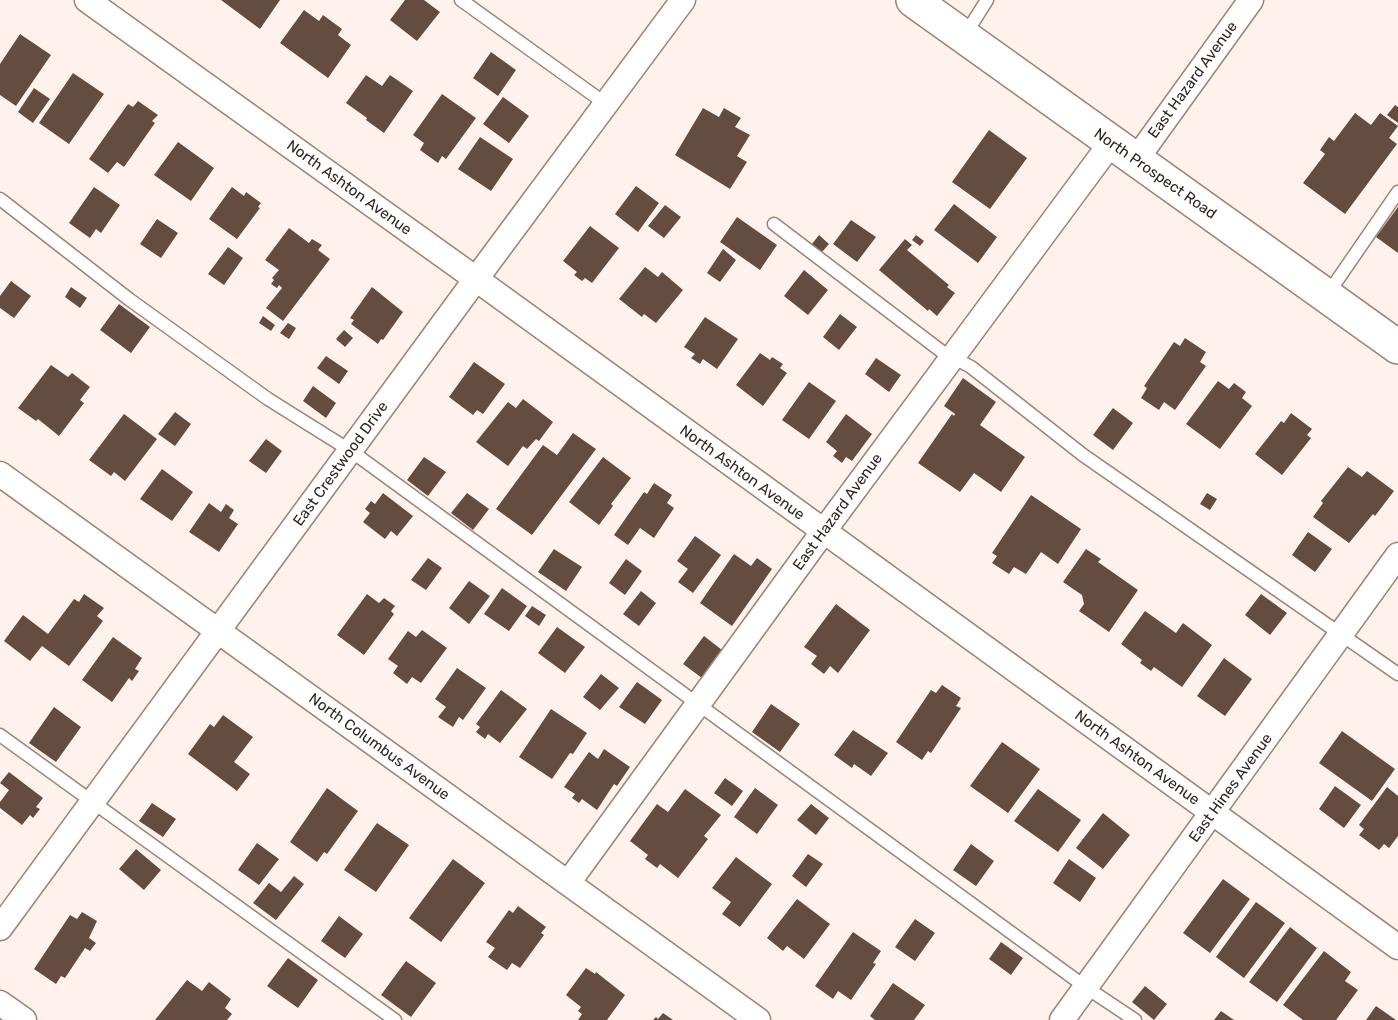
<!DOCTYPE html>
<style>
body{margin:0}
canvas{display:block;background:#fff2ec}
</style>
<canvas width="1398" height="1020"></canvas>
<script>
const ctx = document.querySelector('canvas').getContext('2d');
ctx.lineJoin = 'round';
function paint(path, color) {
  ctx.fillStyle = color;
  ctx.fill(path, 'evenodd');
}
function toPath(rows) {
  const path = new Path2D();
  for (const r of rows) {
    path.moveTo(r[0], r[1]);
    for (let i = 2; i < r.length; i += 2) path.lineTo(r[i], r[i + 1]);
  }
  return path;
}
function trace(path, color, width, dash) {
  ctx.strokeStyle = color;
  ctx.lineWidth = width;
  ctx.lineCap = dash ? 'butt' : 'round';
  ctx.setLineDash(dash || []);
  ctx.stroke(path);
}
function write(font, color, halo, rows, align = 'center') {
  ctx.font = font + ' Rubik,sans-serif';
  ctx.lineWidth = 6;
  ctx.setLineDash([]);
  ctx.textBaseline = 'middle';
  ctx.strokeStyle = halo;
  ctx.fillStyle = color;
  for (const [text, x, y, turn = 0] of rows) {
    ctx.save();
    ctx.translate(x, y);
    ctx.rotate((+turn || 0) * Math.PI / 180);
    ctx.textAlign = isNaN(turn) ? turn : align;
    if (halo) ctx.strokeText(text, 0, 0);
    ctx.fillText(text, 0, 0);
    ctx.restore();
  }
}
const building = toPath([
 [221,0,280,0,260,29],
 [405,0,424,0,440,12,417,41,390,20],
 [304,10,319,21,323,15,342,29,338,35,351,45,328,78,280,43],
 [20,34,51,55,16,106,0,95,0,64],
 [491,52,516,70,498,96,473,78],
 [73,73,104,94,69,144,39,123],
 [366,75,382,86,390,75,413,91,384,133,366,120,367,118,346,103],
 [34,88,50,99,33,123,18,112],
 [442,94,476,118,446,159,442,156,438,163,420,150,424,143,413,135],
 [503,97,529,116,509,143,483,124],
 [138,101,158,115,152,121,155,123,124,167,117,162,108,173,89,159,128,104,133,107],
 [1395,105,1398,107,1398,123,1387,115],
 [703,108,719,117,724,108,741,118,735,127,750,135,737,156,747,162,730,189,675,155],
 [1355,113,1371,125,1380,113,1398,126,1389,138,1397,144,1345,214,1303,183,1325,154,1320,150,1329,137,1334,141],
 [989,130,1027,158,990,209,952,182],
 [480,137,513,159,491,191,458,169],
 [178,142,214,168,191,201,154,175],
 [636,186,659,203,638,232,615,214],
 [94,187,120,205,101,233,96,229,90,238,69,223],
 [232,187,244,196,246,192,261,203,258,207,260,208,237,239,209,219],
 [954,204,997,237,978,263,934,230],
 [665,205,681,217,664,238,648,226],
 [1398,207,1398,253,1376,237],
 [737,217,777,245,760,270,720,242],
 [157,219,178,233,161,258,140,244],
 [851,220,876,237,857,262,833,244],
 [590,226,619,248,592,283,585,278,582,281,574,275,577,272,563,261],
 [289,228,309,243,312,239,322,245,318,250,330,259,283,321,266,308,282,288,279,285,277,288,271,284,274,280,272,278,279,270,265,260],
 [819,235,829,244,822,252,812,244],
 [916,235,924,241,920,246,912,240],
 [905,239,912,245,907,250,949,285,947,287,955,293,937,316,929,309,928,311,879,270],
 [228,247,243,258,224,285,208,274],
 [723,249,736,260,720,282,707,273],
 [645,267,658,277,662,272,683,290,656,323,644,314,642,317,619,299],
 [804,270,828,290,808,315,784,296],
 [11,281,31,296,14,318,0,308,0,296],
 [71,287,87,298,80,308,65,297],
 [372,287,403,312,383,340,381,339,378,344,351,324,354,320,350,318],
 [119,304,150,327,131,353,100,330],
 [840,314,857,327,839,350,823,337],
 [263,316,275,325,271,331,259,323],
 [705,317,738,339,717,369,703,359,700,364,691,358,695,354,684,347],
 [288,323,296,328,289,339,280,333],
 [344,330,353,338,345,347,336,339],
 [1185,338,1206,352,1200,362,1206,366,1175,410,1164,402,1159,410,1141,398,1147,388,1144,386,1174,342,1180,346],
 [760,353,770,360,772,357,783,364,780,368,787,373,763,406,736,385],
 [326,356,348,371,339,384,317,368],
 [876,358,901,375,889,392,865,374],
 [474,362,505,384,483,414,477,410,473,415,449,397],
 [51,365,68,377,72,373,90,387,80,400,84,403,59,436,38,419,36,421,18,408],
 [963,378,996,402,980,425,1025,457,1001,492,974,473,960,492,918,463,952,414,954,416,955,414,944,406],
 [1218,381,1229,389,1234,383,1246,392,1242,398,1252,406,1220,449,1186,424],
 [809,382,836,401,809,439,782,420],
 [313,386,336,403,326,418,303,401],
 [523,399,553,422,539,441,536,439,527,449,523,446,508,466,476,442,508,402,516,408],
 [1113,408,1133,423,1113,450,1093,435],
 [175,412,191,424,175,446,158,434],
 [1291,413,1312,429,1307,435,1311,438,1282,475,1255,454,1281,421,1284,423],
 [124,414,157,439,125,481,114,472,111,476,89,460],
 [846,414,872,434,852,461,846,457,842,463,833,456,837,451,826,442],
 [573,433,596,449,532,535,496,509,543,445,557,455],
 [266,439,282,451,266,473,249,461],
 [424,457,446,472,428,496,407,480],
 [603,457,631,478,611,504,613,506,599,525,569,502],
 [1348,467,1362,477,1367,471,1394,491,1375,516,1373,514,1349,543,1313,517,1323,503,1321,501],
 [162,469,193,492,172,521,140,499],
 [654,483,672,495,667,503,674,508,654,538,640,528,628,545,614,535,644,492,647,494],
 [383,493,413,516,397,536,391,531,385,539,363,522,370,513,365,509,371,501,375,504],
 [467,493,489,509,473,530,451,513],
 [1207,493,1217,499,1210,510,1200,504],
 [1031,495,1081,529,1058,564,1041,552,1026,574,1014,567,1009,574,992,563,997,556,992,553],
 [209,503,221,512,226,504,234,510,229,518,238,524,219,552,189,532],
 [1308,532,1332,549,1315,572,1292,555],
 [695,536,721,555,693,593,678,582,688,569,677,561],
 [554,549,582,567,566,591,538,572],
 [1086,549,1101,559,1098,562,1138,590,1109,632,1079,611,1084,604,1082,595,1063,582],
 [734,554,751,566,757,558,772,569,732,626,700,603],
 [428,558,442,568,426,590,411,580],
 [626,559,642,571,625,595,609,583],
 [469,581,490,596,469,624,449,608],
 [502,588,527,606,509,631,484,614],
 [641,591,656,603,639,626,623,614],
 [84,594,104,608,97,616,103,621,69,666,42,646,30,661,4,641,23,615,48,634,74,599,79,602],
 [367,594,379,603,384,598,395,606,391,611,394,614,364,655,337,635],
 [1261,594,1287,613,1270,635,1245,615],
 [836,604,870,630,838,673,830,666,824,674,811,664,817,656,804,647],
 [532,606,546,615,539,626,525,616],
 [1145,611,1176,633,1183,623,1212,645,1182,687,1154,667,1151,671,1140,663,1142,660,1121,644],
 [557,627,585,647,565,673,538,653],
 [422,630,447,648,421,683,412,677,407,684,393,673,398,666,388,659,408,631,416,637],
 [704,636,722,650,702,678,683,664],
 [113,637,142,658,135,669,139,671,132,681,129,678,112,702,82,680],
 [1224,658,1252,679,1225,716,1197,696],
 [457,668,486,688,463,720,459,717,453,727,438,717,446,707,435,699],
 [601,674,619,688,600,710,583,697],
 [637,682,662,700,645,724,619,707],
 [942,685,961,698,956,706,961,708,931,753,928,751,922,760,896,742,931,690,936,693],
 [501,690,527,709,500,743,488,734,485,739,476,732,480,727,476,724],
 [771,704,800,724,780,752,752,732],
 [54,707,81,727,56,762,29,743],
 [551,709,587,733,573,754,570,753,552,779,519,757],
 [223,715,253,737,234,762,250,774,237,791,188,754,210,724,214,727],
 [853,730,888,753,871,776,854,764,852,768,834,755],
 [1342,731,1395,769,1372,801,1319,763],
 [1002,742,1040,769,1008,813,970,786],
 [604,749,630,767,617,786,614,784,597,810,582,799,579,803,572,798,575,794,564,787,589,752,598,759],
 [9,772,43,798,36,807,40,809,33,818,30,815,22,825,0,808,0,802,9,790,0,783],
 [725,778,743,791,732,806,714,793],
 [1335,786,1361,805,1344,828,1319,809],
 [1387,787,1398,796,1398,836,1389,848,1384,844,1379,850,1359,835,1364,829,1359,825],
 [327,788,358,811,327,854,324,852,317,862,290,842],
 [755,788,778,805,757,834,734,817],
 [685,789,721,815,704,836,708,839,678,878,660,864,657,868,645,859,648,855,630,841,657,804,668,812],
 [1038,789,1081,820,1058,852,1014,821],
 [152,803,176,819,163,837,139,821],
 [811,804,829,818,816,835,797,820],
 [1103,813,1130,835,1103,869,1076,848],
 [377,823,409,845,376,892,344,870],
 [257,843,279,859,259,885,238,870],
 [971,844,994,861,976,886,953,870],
 [136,849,161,870,144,890,119,869],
 [808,854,823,864,806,887,792,876],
 [736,857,772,884,740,927,722,914,731,902,712,888],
 [453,859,485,883,441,942,409,918],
 [1069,859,1096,878,1080,902,1053,883],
 [294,876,304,884,276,920,253,903,269,883,281,892],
 [1223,879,1250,899,1210,953,1183,933],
 [797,899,830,924,804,959,787,946,783,951,767,938],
 [1256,902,1285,923,1244,978,1216,957],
 [518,906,546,927,541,933,544,935,520,968,512,963,507,970,488,957,495,948,486,942,509,910,513,913],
 [82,912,97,921,89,938,96,943,90,951,85,948,65,978,61,976,56,984,34,969,70,915,77,919],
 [339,916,363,934,345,958,321,941],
 [915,919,935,933,915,961,895,947],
 [1290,927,1317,948,1277,1002,1249,982],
 [853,932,881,951,873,963,876,964,851,1000,838,991,833,999,815,986],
 [1001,942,1023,958,1011,975,989,959],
 [1324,951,1351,972,1345,981,1358,990,1336,1020,1303,1020,1283,1005],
 [288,958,318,980,298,1008,267,986],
 [406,961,436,983,411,1017,381,995],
 [586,968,595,974,596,972,625,995,607,1020,578,1020,582,1014,578,1011,581,1007,566,995],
 [187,980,202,991,209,982,231,999,225,1008,232,1014,227,1020,155,1020],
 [893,983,925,1005,914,1020,875,1020,870,1016],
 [1145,986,1167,1004,1154,1020,1132,1002],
 [1376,1006,1396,1020,1366,1020],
 [1221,1011,1234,1020,1214,1020],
 [663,1013,673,1020,653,1020,656,1017,658,1019]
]);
const service = toPath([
 [461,0,606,104],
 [965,35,987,0],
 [0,199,130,300,268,399,351,451,1087,988,1135,1020],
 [774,224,941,351,971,367,1083,455,1398,674],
 [1327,295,1398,192],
 [0,735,395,1020]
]);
const minor = toPath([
 [87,0,476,279,1398,947],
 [1135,161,1251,0],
 [0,474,758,1020],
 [568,883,823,532,1111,143],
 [0,928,476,279,683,0],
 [0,1003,24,1020],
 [1062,1020,1398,555]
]);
const secondary = toPath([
 [913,0,1398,347]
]);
const streetNames = [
 ["East Hazard Avenue",1193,80,-54],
 ["North Prospect Road",1155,174,35],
 ["North Ashton Avenue",349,188,36],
 ["East Crestwood Drive",341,464,-54],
 ["North Ashton Avenue",742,473,36],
 ["East Hazard Avenue",838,512,-54],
 ["North Columbus Avenue",379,747,36],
 ["North Ashton Avenue",1137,758,36],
 ["East Hines Avenue",1231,788,-54]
];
paint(building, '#654c40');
trace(service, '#9e8274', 15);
trace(minor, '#9e8274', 27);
trace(secondary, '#9e8274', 36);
trace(service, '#fff', 12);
trace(minor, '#fff', 24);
trace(secondary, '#fff', 33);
write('15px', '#30241f', '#fff', streetNames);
</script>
